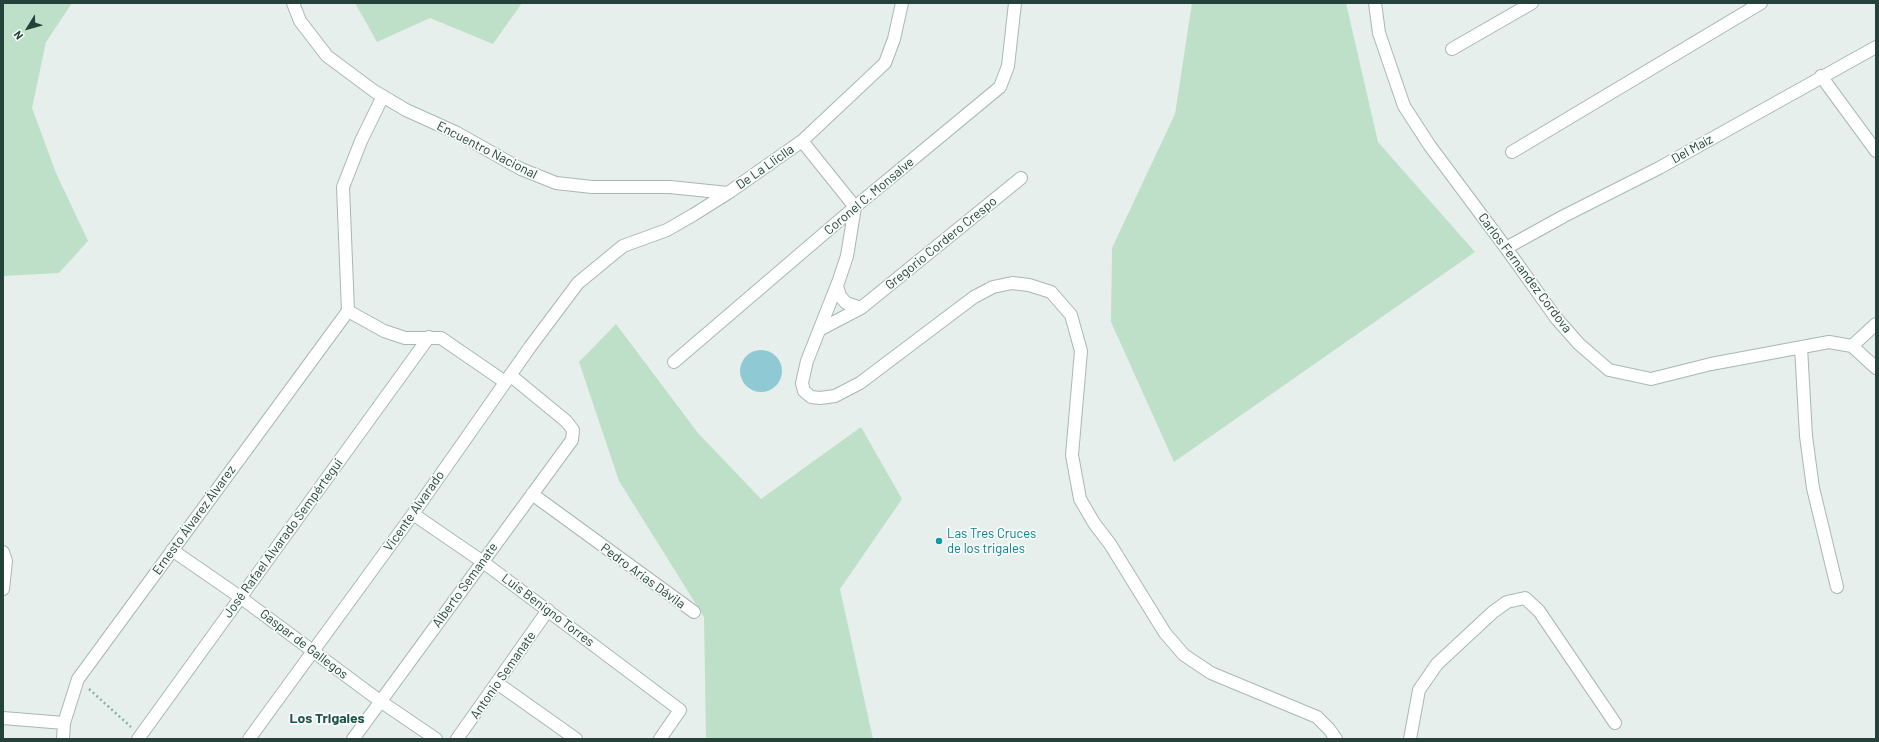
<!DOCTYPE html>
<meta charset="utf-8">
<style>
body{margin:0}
#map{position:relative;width:1879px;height:742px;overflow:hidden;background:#e6efeb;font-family:Barlow,sans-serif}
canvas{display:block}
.frame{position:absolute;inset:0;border:4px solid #24423a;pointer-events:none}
.north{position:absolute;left:8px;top:8px;width:40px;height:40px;-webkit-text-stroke:3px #f7fbf9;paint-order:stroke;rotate:233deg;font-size:11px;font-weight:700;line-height:16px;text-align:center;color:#24423a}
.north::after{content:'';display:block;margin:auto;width:14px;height:18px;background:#24423a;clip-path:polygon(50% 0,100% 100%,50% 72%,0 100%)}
</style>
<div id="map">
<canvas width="1879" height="742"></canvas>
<div class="frame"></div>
<div class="north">N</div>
</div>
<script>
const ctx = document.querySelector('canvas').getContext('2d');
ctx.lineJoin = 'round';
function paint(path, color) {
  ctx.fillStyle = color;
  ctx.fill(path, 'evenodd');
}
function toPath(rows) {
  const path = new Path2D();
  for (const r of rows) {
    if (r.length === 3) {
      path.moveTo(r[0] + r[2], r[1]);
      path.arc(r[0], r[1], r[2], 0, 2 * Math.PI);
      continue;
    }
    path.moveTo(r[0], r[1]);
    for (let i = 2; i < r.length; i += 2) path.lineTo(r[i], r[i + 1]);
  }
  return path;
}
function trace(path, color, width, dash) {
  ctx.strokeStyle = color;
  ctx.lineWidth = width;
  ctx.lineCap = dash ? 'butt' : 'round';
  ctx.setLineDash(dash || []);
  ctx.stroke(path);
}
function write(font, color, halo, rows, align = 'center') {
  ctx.font = font + ' Barlow,sans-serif';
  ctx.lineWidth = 3.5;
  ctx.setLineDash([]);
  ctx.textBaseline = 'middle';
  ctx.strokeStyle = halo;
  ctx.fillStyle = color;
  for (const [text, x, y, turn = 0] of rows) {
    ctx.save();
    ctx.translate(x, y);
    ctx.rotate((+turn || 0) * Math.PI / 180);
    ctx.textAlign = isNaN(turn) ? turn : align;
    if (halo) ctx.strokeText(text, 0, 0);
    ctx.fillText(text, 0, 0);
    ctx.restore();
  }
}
const green = toPath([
 [3,3,72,3,46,42,32,108,56,173,88,241,59,273,3,276],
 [355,3,522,3,493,44,430,18,377,42],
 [1192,3,1346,3,1378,142,1475,252,1174,462,1111,322,1112,248,1175,114],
 [616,324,698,433,761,499,861,427,902,499,840,589,873,739,706,739,704,617,619,481,579,362]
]);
const water = toPath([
 [761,371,21]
]);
const path = toPath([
 [89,689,131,727]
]);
const minor = toPath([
 [293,3,300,21,327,56,374,91,406,110,457,133,521,169,556,183,592,187,670,187,728,193],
 [1375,3,1379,33,1404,106,1430,146,1506,248,1556,318,1579,344,1609,370,1651,379,1711,364,1829,342,1852,346,1876,368],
 [1452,49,1532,3],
 [1821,76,1876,151],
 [802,141,855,207],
 [1512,152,1761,3],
 [855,207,847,256,839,280,807,361,802,383,804,391,811,397,820,398,835,396,860,383,974,297,993,287,1012,283,1029,285,1051,292,1071,315,1081,351,1072,455,1080,499,1094,523,1110,544,1165,633,1184,655,1211,673,1317,717,1329,729,1336,739],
 [1506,248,1564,216,1659,168,1876,47],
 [837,286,840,296,846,303,861,308],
 [348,311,343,187,361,141,383,96],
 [348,311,384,331,405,338,441,338,505,382],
 [821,329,861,308,1021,178],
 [1852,346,1876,324],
 [1801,347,1806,436,1813,488,1837,587],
 [674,362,855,207,1000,87,1008,66,1015,3],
 [532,494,694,612],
 [413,514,483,562,680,710,660,739],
 [172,550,240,597,380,701,436,739],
 [3,552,6,561,3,589],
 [497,683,576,739],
 [3,718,64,723],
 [63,739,64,723,78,679,348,311],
 [138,739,429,337],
 [249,739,413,514,530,347,578,283,623,246,667,230,693,215,728,193,802,141,885,63,894,39,902,3],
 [353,739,572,440,573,430,566,421,510,375],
 [457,739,548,610],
 [1410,739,1419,690,1437,664,1493,612,1507,602,1525,598,1539,611,1615,723]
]);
const markers = [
 [939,541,4,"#0f9aa8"]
];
const streetNames = [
 ["Del Maíz",1692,149,-29],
 ["Encuentro Nacional",487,150,27],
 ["De La Lliclla",765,167,-35],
 ["Coronel C. Monsalve",869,196,-40],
 ["Gregorio Cordero Crespo",941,243,-39],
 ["Carlos Fernandez Cordova",1525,273,53],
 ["Vicente Alvarado",414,511,-55],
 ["Ernesto Álvarez Álvarez",194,520,-54],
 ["José Rafael Alvarado Sempértegui",283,538,-54],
 ["Pedro Arias Dávila",643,576,36],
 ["Alberto Semanate",465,585,-54],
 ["Luis Benigno Torres",548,610,37],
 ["Gaspar de Gallegos",304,644,37],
 ["Antonio Semanate",503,675,-55]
];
const cultureNames = [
 ["Las Tres Cruces",947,534],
 ["de los trigales",947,549]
];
const neighbourhoodNames = [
 ["Los Trigales",327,718]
];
paint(green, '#bfe0c8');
paint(water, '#8ec9d4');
trace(minor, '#a8b8b2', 14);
trace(path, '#86b3a5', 2.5, [2, 3]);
trace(minor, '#fff', 12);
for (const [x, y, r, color] of markers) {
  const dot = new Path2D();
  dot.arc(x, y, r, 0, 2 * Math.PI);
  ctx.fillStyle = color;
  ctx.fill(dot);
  trace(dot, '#f7fbf9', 1.5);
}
write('13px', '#24423a', '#f7fbf9', streetNames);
write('13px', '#0d838f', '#f7fbf9', cultureNames, 'left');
write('bold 14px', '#1f5548', '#f7fbf9', neighbourhoodNames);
</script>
